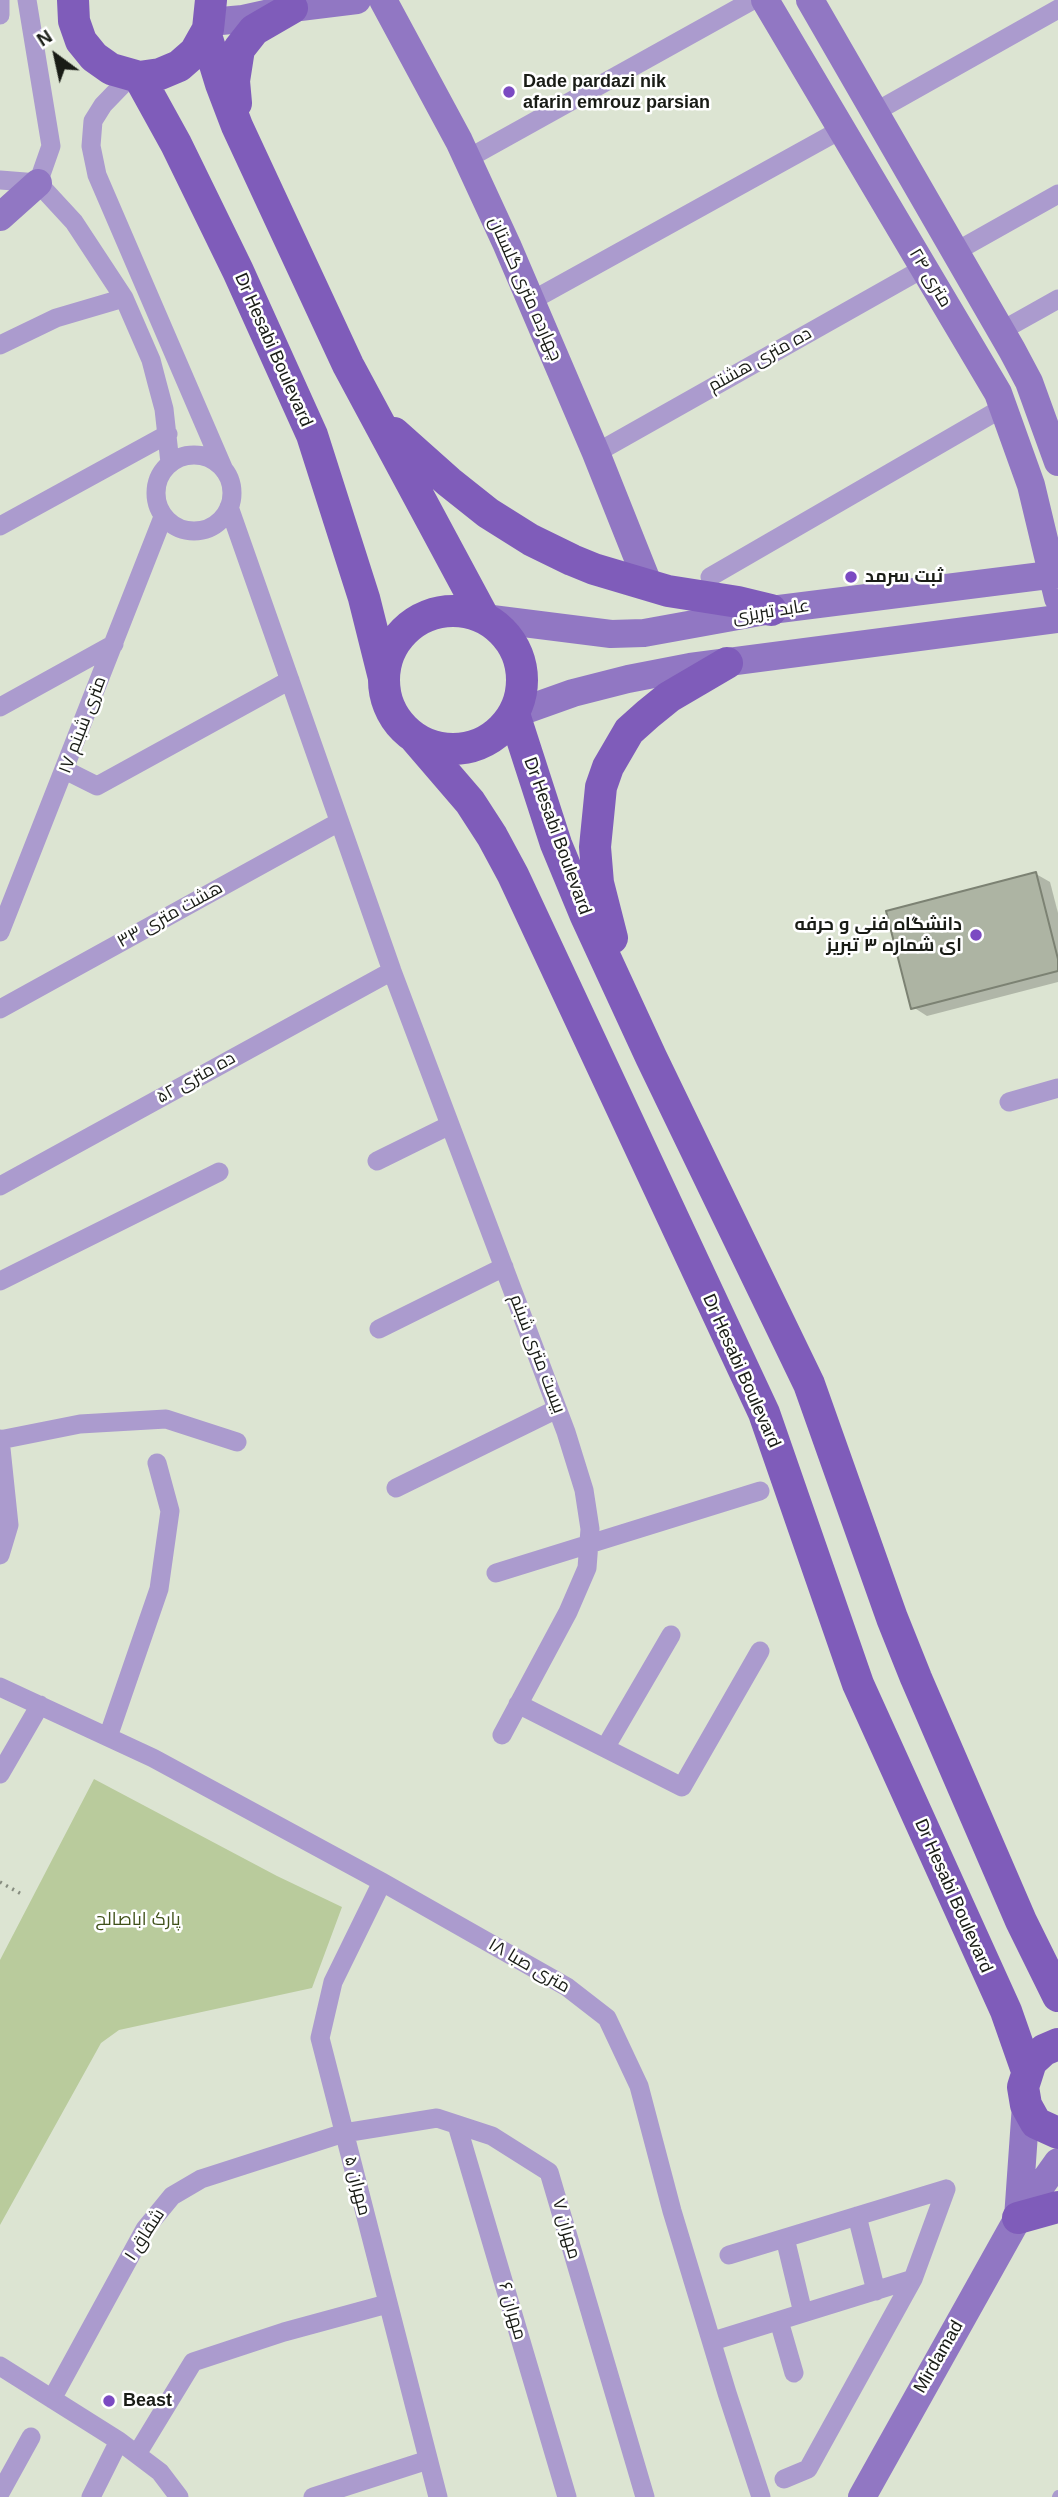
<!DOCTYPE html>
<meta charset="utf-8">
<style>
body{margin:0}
#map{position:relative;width:1058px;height:2497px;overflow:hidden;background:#dce4d2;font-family:Arial,sans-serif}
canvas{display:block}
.north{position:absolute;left:21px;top:21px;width:70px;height:70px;-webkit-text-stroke:5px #fff;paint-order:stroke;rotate:327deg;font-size:19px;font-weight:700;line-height:28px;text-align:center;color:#191c16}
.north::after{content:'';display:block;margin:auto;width:24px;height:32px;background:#191c16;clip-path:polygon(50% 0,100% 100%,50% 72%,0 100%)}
</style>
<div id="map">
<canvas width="1058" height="2497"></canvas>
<div class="north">N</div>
</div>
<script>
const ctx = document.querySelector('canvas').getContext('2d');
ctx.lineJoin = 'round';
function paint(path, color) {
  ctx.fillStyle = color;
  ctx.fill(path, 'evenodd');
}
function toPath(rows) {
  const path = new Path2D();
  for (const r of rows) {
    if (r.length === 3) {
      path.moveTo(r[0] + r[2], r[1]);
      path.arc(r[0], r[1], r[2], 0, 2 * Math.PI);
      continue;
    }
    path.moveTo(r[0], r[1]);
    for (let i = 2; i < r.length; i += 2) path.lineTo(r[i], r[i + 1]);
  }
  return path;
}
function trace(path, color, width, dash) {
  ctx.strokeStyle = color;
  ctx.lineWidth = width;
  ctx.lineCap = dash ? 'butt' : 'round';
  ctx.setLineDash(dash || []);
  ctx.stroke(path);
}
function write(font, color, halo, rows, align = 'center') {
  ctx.font = font + ' Arial,Cairo,sans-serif';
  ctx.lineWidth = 5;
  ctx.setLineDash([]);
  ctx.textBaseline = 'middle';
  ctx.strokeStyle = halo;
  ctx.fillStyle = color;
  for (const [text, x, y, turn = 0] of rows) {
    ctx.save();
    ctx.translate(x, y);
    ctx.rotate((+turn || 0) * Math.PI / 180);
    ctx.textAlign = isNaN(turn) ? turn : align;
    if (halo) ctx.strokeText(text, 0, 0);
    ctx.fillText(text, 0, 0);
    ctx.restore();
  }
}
const green = toPath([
 [94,1779,277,1876,342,1907,312,1988,119,2030,101,2043,0,2225,0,1960]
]);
const shadow = toPath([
 [1036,874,1050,882,1058,913,1058,982,927,1016,913,1007]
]);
const building = toPath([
 [1036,872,1058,959,1058,971,911,1009,886,911,1036,872]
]);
const path = toPath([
 [0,1882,23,1895]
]);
const lane = toPath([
 [1057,2497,1058,2495]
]);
const street = toPath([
 [27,0,51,146,38,183],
 [0,15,0,0],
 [131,76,103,105,93,121,91,146,97,175,224,470],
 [875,112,1058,9],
 [467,159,753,0],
 [0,180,38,183,74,222,124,298,151,360,157,383,164,409,170,463],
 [955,252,1058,194],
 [531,301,842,129],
 [1001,331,1058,299],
 [0,345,56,318,124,298],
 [596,453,924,268],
 [194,493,38],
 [229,507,392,971,566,1432,584,1490,590,1529,587,1568,568,1612,502,1735],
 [0,526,168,434],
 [710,577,1004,407],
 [0,707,114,644],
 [65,770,97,786,290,680],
 [0,932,163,517],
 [0,1009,339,822],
 [1009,1102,1058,1088],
 [377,1161,450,1125],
 [0,1186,392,971],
 [0,1281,219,1172],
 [379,1329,504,1267],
 [0,1439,9,1525,0,1555],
 [0,1440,80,1424,166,1419,237,1442],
 [396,1488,557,1409],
 [496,1573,760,1491],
 [0,1687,153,1758,382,1882,567,1987,607,2018,639,2086,672,2211,727,2393,761,2497],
 [518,1704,682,1787,760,1651],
 [108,1737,159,1589,170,1511,157,1463],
 [605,1748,671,1635],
 [0,1774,40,1705],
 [382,1882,333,1982,320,2038,438,2497],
 [457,2125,567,2497],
 [857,2216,876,2291],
 [785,2238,803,2313],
 [729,2255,946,2189],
 [779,2321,794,2373],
 [713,2341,913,2279,946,2189],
 [0,2366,119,2441,160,2472,179,2497],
 [52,2399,145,2229,172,2196,201,2179,344,2133,437,2118,492,2136,549,2172,645,2497],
 [137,2454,193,2362,284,2332,387,2304],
 [784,2479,808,2469,913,2279],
 [0,2493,31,2437],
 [91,2497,119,2441],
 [313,2497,428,2460]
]);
const secondary = toPath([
 [383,0,459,141,507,245,596,453,649,586],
 [765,0,998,393,1031,485,1058,598],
 [810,0,1012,350,1029,382,1058,462],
 [210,22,243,19,292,8,357,0],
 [0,217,38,183],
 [484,618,611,634,644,633,771,610,1058,574],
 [514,714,573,693,628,679,690,667,1058,619],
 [1018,2218,1026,2105],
 [862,2497,1018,2218,1058,2162]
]);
const primary = toPath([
 [73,0,74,21,81,41,94,57,111,69,139,77,160,74,179,66,195,52,208,29,211,0],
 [206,35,221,84,237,126,348,365,484,618],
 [139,77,176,144,238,271,312,435,364,598,384,678],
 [236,103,234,81,239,49,254,30,292,8],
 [394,433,449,482,488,513,531,540,572,560,594,569,668,591,738,602,771,610],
 [453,680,69],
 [514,714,556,844,585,914,651,1057,809,1384,892,1618,916,1678,1021,1921,1058,1996],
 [415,738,470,802,492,836,513,875,764,1413,858,1684,1006,2011,1027,2071],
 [612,938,598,883,595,847,601,787,608,767,629,731,648,714,669,697,727,663],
 [1058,2044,1044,2050,1031,2062,1023,2087,1026,2105,1036,2123,1058,2133],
 [1018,2218,1058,2207]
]);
const markers = [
 [509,92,7,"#7b4ac2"],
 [851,577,7,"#7b4ac2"],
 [976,935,7,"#7b4ac2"],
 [109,2401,7,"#7b4ac2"]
];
const poiNames = [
 ["Dade pardazi nik",523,82],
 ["afarin emrouz parsian",523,103],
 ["ثبت سرمد",865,577],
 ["دانشگاه فنی و حرفه",962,925,"right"],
 ["ای شماره ۳ تبریز",962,946,"right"],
 ["Beast",123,2401]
];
const streetNames = [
 ["۲۴ متری",930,278,59],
 ["چهارده متری گلستان",525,289,66],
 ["Dr Hesabi Boulevard",273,350,66],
 ["ده متری هشتم",760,360,-29],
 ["عابد تبریزی",771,612,-9],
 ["۱۷ متری شبنم",83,725,-69],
 ["Dr Hesabi Boulevard",557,836,70],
 ["هشت متری ۳۳",170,915,-29],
 ["ده متری ۵۲",196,1078,-29],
 ["بیست متری شبنم",537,1354,69],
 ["Dr Hesabi Boulevard",741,1371,66],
 ["Dr Hesabi Boulevard",953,1896,66],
 ["متری صبا ۱۸",529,1966,30],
 ["مهران ۵",357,2186,76],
 ["مهران ۷",566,2229,74],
 ["شقاق ۱",145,2235,-57],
 ["مهران ۶",512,2311,74],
 ["Mirdamad",939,2357,-60]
];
const parkNames = [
 ["پارک اباصالح",138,1920]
];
paint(green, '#b9cb9c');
paint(shadow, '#0003');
paint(building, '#adb4a3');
trace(building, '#7c8273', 2);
trace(path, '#868c7f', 3.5, [2, 5]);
trace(lane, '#ab9bce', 10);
trace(street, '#ab9bce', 19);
trace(secondary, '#9177c3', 28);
trace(primary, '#7f5cba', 32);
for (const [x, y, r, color] of markers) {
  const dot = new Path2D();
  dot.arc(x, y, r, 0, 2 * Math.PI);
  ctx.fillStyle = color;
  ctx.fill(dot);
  trace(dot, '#fff', 2.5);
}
write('bold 18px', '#191c16', '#fff', poiNames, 'left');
write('18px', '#191c16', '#fff', streetNames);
write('18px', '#40511a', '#fff', parkNames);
</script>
